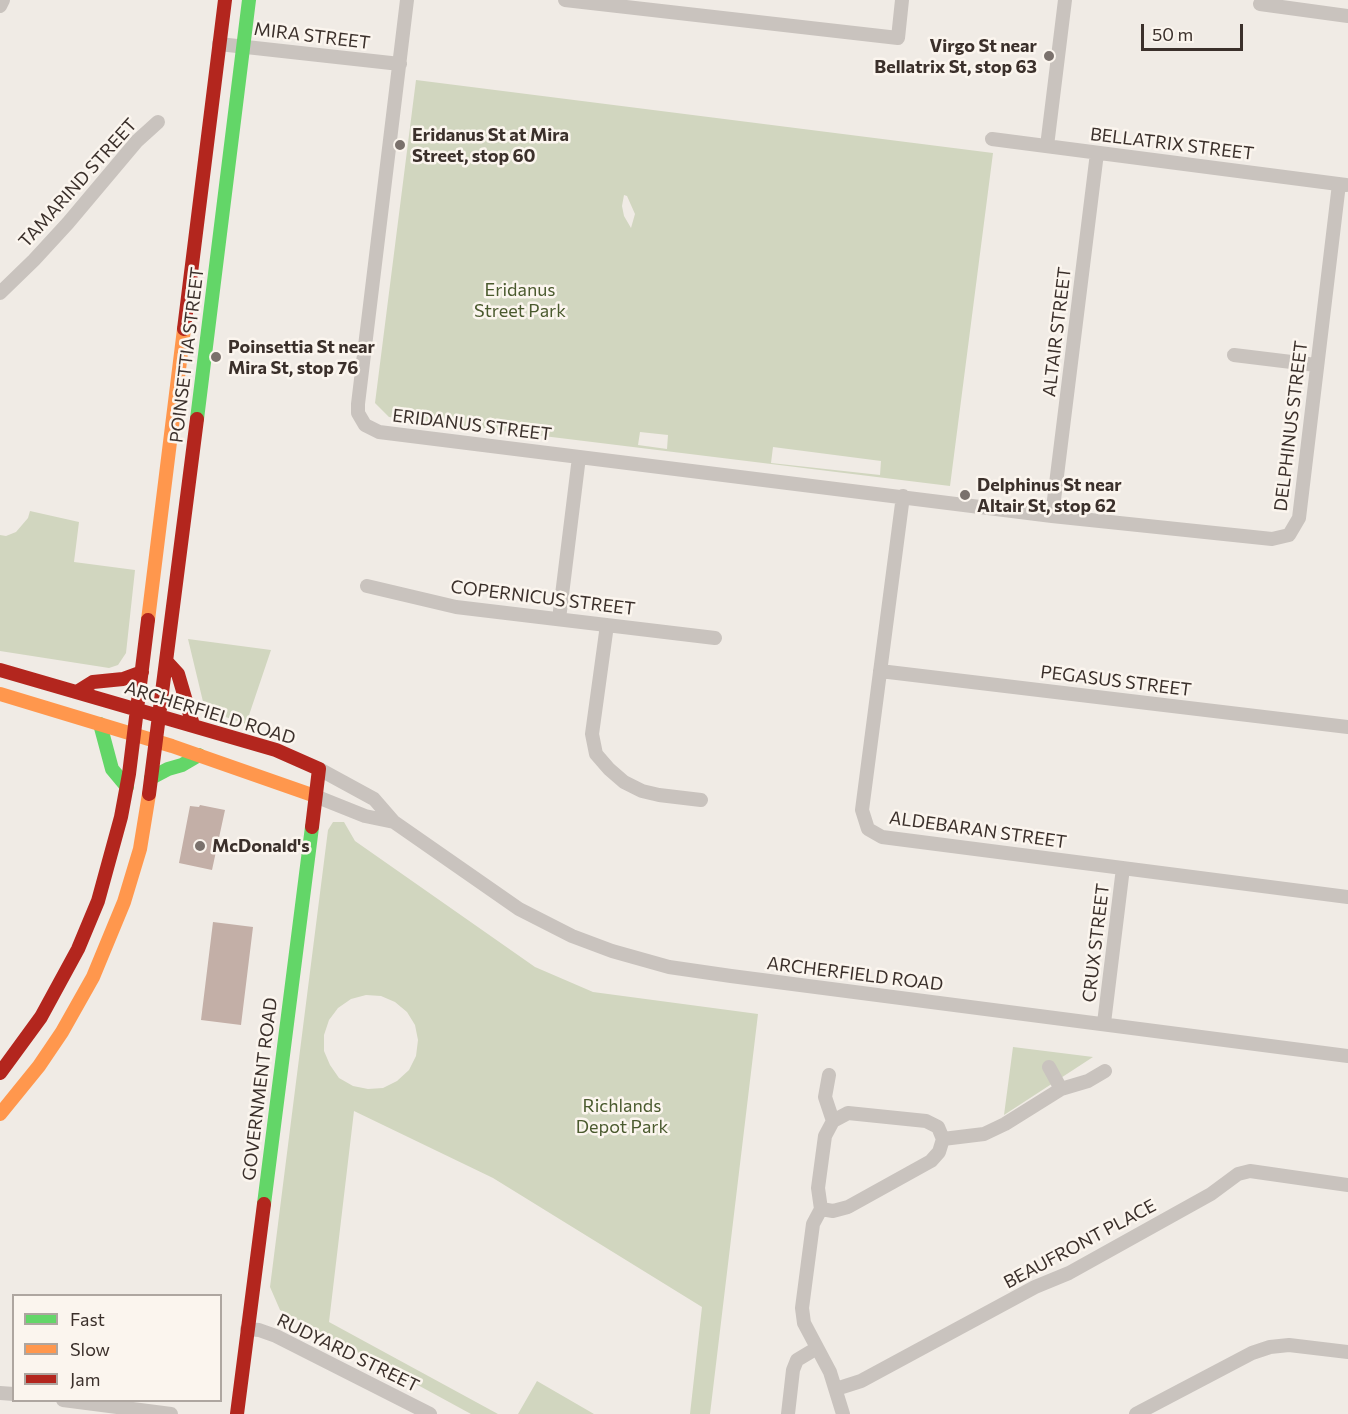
<!DOCTYPE html>
<style>
body{margin:0}
#map{position:relative;width:1348px;height:1414px;overflow:hidden;background:#f0ebe5;font-family:Commissioner,sans-serif}
canvas{display:block}
.legend{position:absolute;left:12px;top:1294px;width:210px;height:108px;box-sizing:border-box;background:#fbf5ee;border:2px solid #aea6a0;margin:0;padding:8px 10px;list-style:none;font-size:18px;color:#3b302b}
.legend li{display:flex;align-items:center;gap:12px;height:30px}
.legend b{width:30px;border:2px solid #aea6a0}
.scale{position:absolute;left:1141px;top:24px;width:102px;height:27px;box-sizing:border-box;border:3px solid #3b302b;border-top:0;padding-left:8px;font-size:18px;line-height:21px;white-space:nowrap;color:#3b302b;-webkit-text-stroke:4px #fbf5ee;paint-order:stroke}
</style>
<div id="map">
<canvas width="1348" height="1414"></canvas>
<ul class="legend">
<li><b style="height:8px;background:#63d668"></b>Fast</li>
<li><b style="height:8px;background:#ff974d"></b>Slow</li>
<li><b style="height:8px;background:#b3261e"></b>Jam</li>
</ul>
<div class="scale">50 m</div>
</div>
<script>
const ctx = document.querySelector('canvas').getContext('2d');
ctx.lineJoin = 'round';
function paint(path, color) {
  ctx.fillStyle = color;
  ctx.fill(path, 'evenodd');
}
function toPath(rows) {
  const path = new Path2D();
  for (const r of rows) {
    path.moveTo(r[0], r[1]);
    for (let i = 2; i < r.length; i += 2) path.lineTo(r[i], r[i + 1]);
  }
  return path;
}
function trace(path, color, width, dash) {
  ctx.strokeStyle = color;
  ctx.lineWidth = width;
  ctx.lineCap = dash ? 'butt' : 'round';
  ctx.setLineDash(dash || []);
  ctx.stroke(path);
}
function write(font, color, halo, rows, align = 'center') {
  ctx.font = font + ' Commissioner,sans-serif';
  ctx.lineWidth = 5;
  ctx.setLineDash([]);
  ctx.textBaseline = 'middle';
  ctx.strokeStyle = halo;
  ctx.fillStyle = color;
  for (const [text, x, y, turn = 0] of rows) {
    ctx.save();
    ctx.translate(x, y);
    ctx.rotate((+turn || 0) * Math.PI / 180);
    ctx.textAlign = isNaN(turn) ? turn : align;
    if (halo) ctx.strokeText(text, 0, 0);
    ctx.fillText(text, 0, 0);
    ctx.restore();
  }
}
const green = toPath([
 [416,80,993,153,950,486,389,417,375,403],
 [624,195,627,196,635,214,631,228,624,216,622,206],
 [640,432,668,435,667,449,638,445],
 [773,447,881,461,880,475,771,463],
 [30,511,79,522,74,562,135,570,126,653,118,665,109,668,0,651,0,535,6,536,16,532,28,518],
 [188,639,271,650,246,724,205,710],
 [333,822,344,822,355,841,535,967,593,992,758,1014,710,1414,690,1414,702,1307,493,1178,354,1111,329,1322,498,1414,471,1414,280,1310,270,1287,328,830],
 [366,995,381,996,395,1002,407,1012,415,1025,418,1040,416,1056,409,1070,397,1081,383,1088,368,1089,353,1086,339,1078,330,1065,324,1051,324,1035,329,1020,338,1008,351,999],
 [1013,1047,1093,1057,1004,1115],
 [537,1381,594,1414,518,1414]
]);
const building = toPath([
 [200,805,225,810,212,870,179,863,190,806,199,807],
 [213,922,253,927,241,1025,201,1020]
]);
const street = toPath([
 [407,0,358,404,358,413,365,425,379,432,1052,516,1272,539,1289,535,1299,518,1339,184],
 [565,0,898,38,902,0],
 [1260,4,1348,16],
 [0,6,3,0],
 [219,44,400,64],
 [992,139,1346,185],
 [1047,146,1065,0],
 [0,293,34,260,68,223,137,141,158,122],
 [1234,355,1316,365],
 [903,496,862,810,868,829,882,837,1348,897],
 [1052,516,1097,153],
 [367,586,456,607,715,638],
 [559,619,579,457],
 [607,625,592,734,596,754,609,769,624,782,642,791,659,795,701,800],
 [880,671,1348,727],
 [319,769,374,799,394,822,519,909,572,936,612,951,669,967,731,976,1348,1056],
 [315,796,365,816,394,822],
 [1104,1023,1123,868],
 [1049,1067,1061,1089],
 [829,1075,825,1097,833,1121],
 [943,1139,984,1134,1005,1124,1061,1089,1088,1081,1105,1071],
 [821,1209,833,1211,848,1207,931,1161,939,1152,943,1139,938,1127,926,1121,848,1113,833,1121,825,1136,818,1188,821,1209,813,1224,802,1308,804,1323,830,1372,843,1414],
 [247,1329,259,1330,276,1336,430,1414],
 [836,1389,861,1381,1035,1287,1069,1273,1211,1194,1238,1174,1250,1171,1348,1185],
 [0,1393,14,1394],
 [63,1400,171,1414],
 [788,1414,793,1370,797,1360,817,1348],
 [1136,1414,1252,1353,1270,1347,1289,1345,1348,1352]
]);
const fast = toPath([
 [197,419,249,0],
 [100,724,112,769,127,787],
 [151,778,168,769,182,765,199,755],
 [264,1204,312,827]
]);
const slow = toPath([
 [148,620,184,329],
 [0,694,172,746,315,796],
 [0,1114,39,1066,62,1032,93,977,124,902,140,849,149,794]
]);
const jam = toPath([
 [184,329,225,0],
 [167,662,178,674,193,725],
 [0,670,276,750,319,769,312,827],
 [77,692,93,682,123,679,142,672],
 [149,794,197,419],
 [0,1073,41,1017,78,949,98,901,121,817,129,774,148,620],
 [237,1414,264,1204]
]);
const markers = [
 [1049,56,6,"#7a716c"],
 [400,145,6,"#7a716c"],
 [216,357,6,"#7a716c"],
 [965,495,6,"#7a716c"],
 [200,846,6,"#7a716c"]
];
const streetNames = [
 ["MIRA STREET",312,36,7],
 ["BELLATRIX STREET",1172,144,7],
 ["TAMARIND STREET",78,183,-48],
 ["ALTAIR STREET",1057,332,-83],
 ["POINSETTIA STREET",187,355,-83],
 ["ERIDANUS STREET",472,425,7],
 ["DELPHINUS STREET",1291,426,-83],
 ["COPERNICUS STREET",543,598,7],
 ["PEGASUS STREET",1116,681,7],
 ["ARCHERFIELD ROAD",210,713,17],
 ["ALDEBARAN STREET",978,830,8],
 ["CRUX STREET",1096,943,-83],
 ["ARCHERFIELD ROAD",855,974,7],
 ["GOVERNMENT ROAD",260,1089,-83],
 ["BEAUFRONT PLACE",1080,1244,-28],
 ["RUDYARD STREET",348,1353,26]
];
const poiNames = [
 ["Virgo St near",1037,46,"right"],
 ["Bellatrix St, stop 63",1037,67,"right"],
 ["Eridanus St at Mira",412,135],
 ["Street, stop 60",412,156],
 ["Poinsettia St near",228,347],
 ["Mira St, stop 76",228,368],
 ["Delphinus St near",977,485],
 ["Altair St, stop 62",977,506],
 ["McDonald's",212,846]
];
const parkNames = [
 ["Eridanus",520,290],
 ["Street Park",520,311],
 ["Richlands",622,1106],
 ["Depot Park",622,1127]
];
paint(green, '#d1d6bf');
paint(building, '#c3afa7');
trace(street, '#c9c3be', 14);
trace(fast, '#63d668', 14);
trace(slow, '#ff974d', 14);
trace(jam, '#b3261e', 14);
for (const [x, y, r, color] of markers) {
  const dot = new Path2D();
  dot.arc(x, y, r, 0, 2 * Math.PI);
  ctx.fillStyle = color;
  ctx.fill(dot);
  trace(dot, '#fbf5ee', 2);
}
write('18px', '#3b302b', '#fbf5ee', streetNames);
write('bold 18px', '#3b302b', '#fbf5ee', poiNames, 'left');
write('18px', '#4a5a2e', '#fbf5ee', parkNames);
</script>
